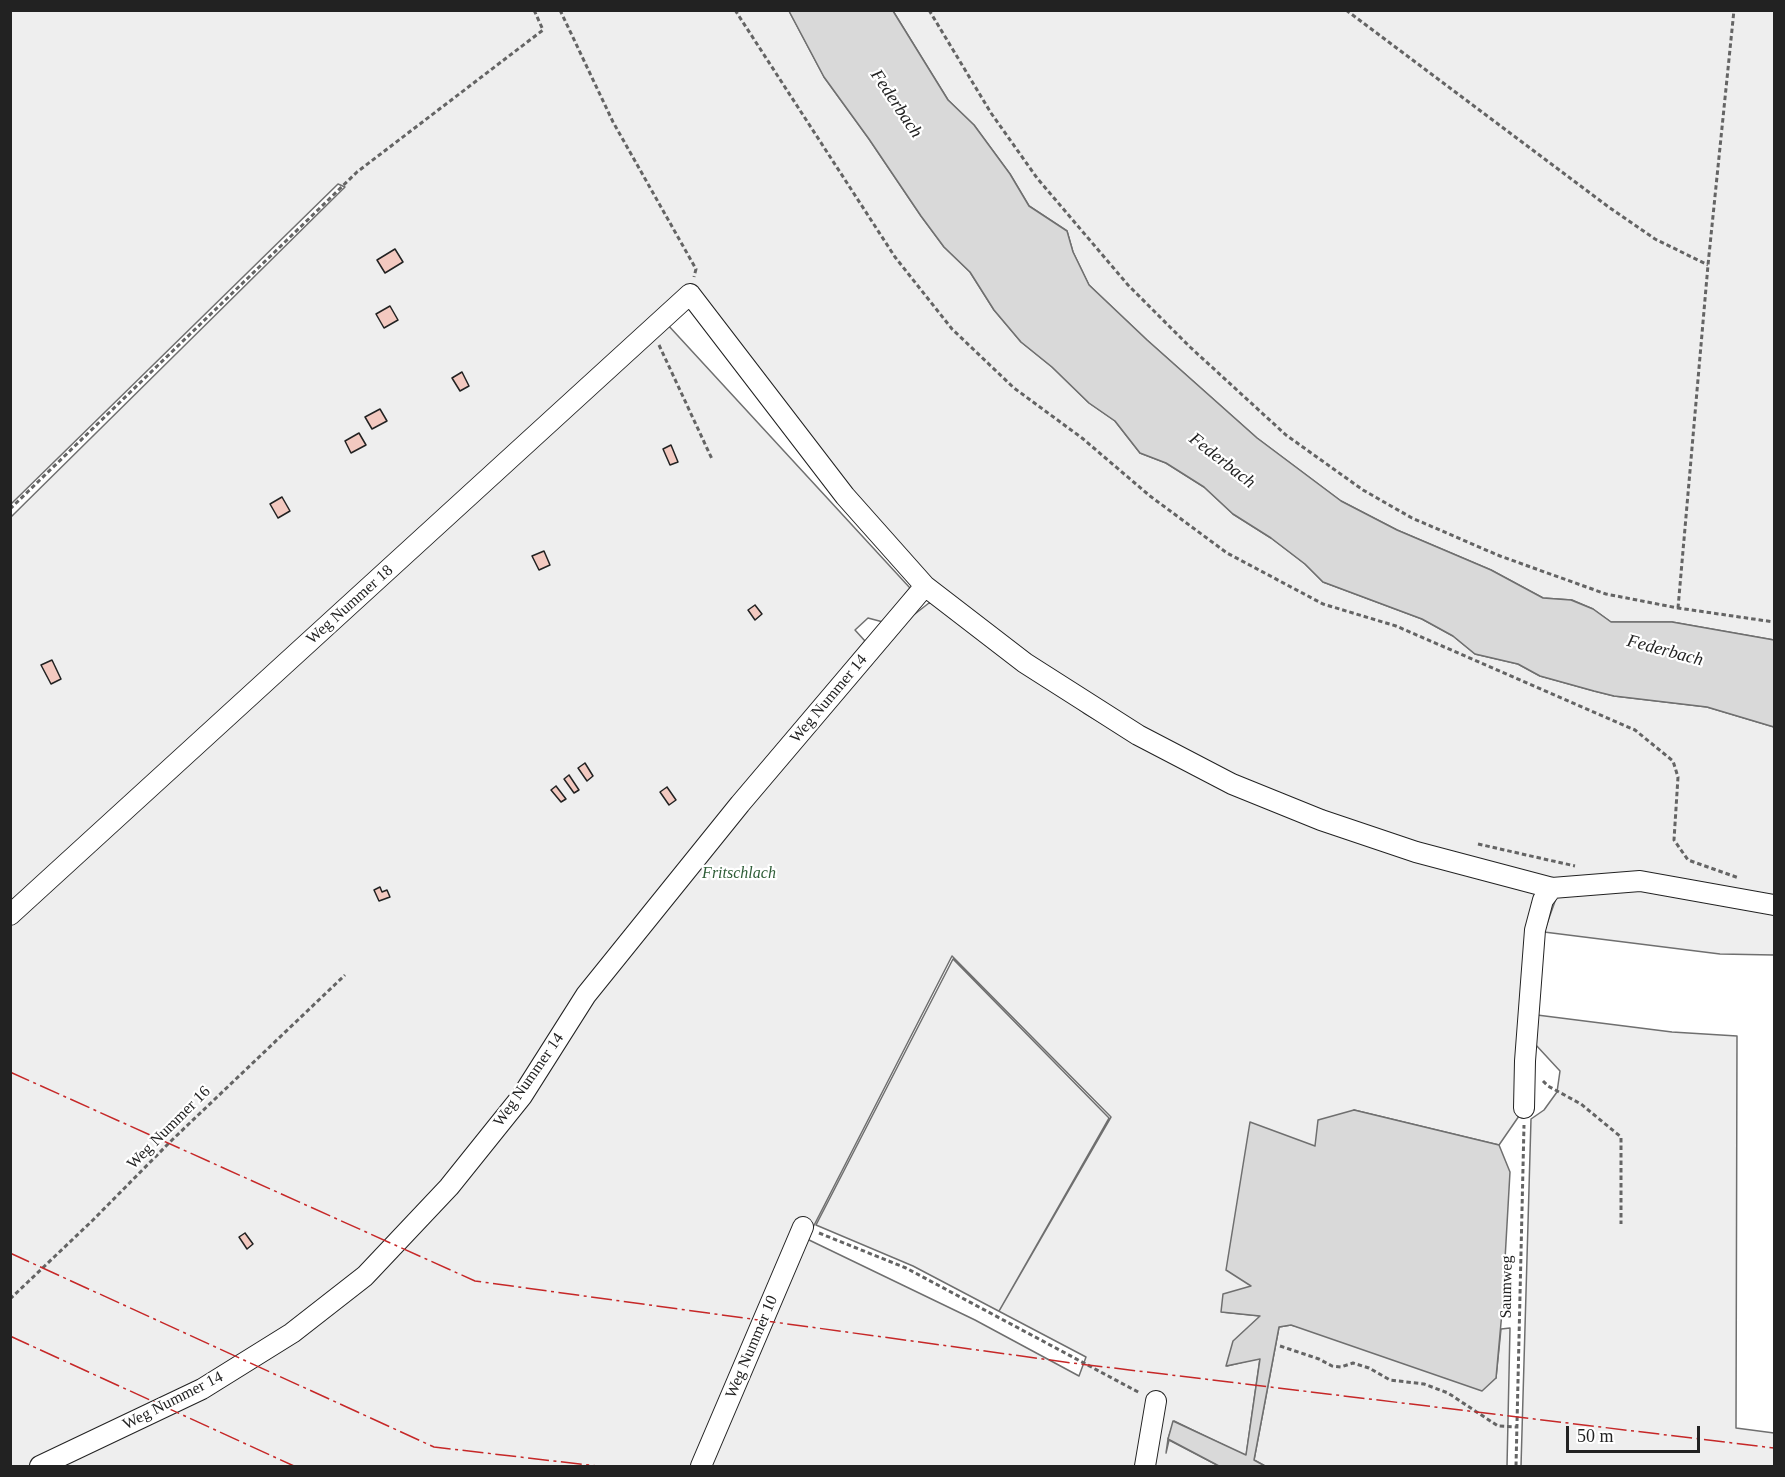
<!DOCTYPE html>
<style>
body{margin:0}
#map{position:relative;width:1785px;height:1477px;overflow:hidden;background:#fff;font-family:"Times New Roman",serif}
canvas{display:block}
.frame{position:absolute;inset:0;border:12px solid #222;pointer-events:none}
.scale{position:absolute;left:1566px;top:1426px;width:134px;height:27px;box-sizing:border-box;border:3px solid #222;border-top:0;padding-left:8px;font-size:18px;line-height:21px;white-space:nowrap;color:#222;-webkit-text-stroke:4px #fff;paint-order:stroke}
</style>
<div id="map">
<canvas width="1785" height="1477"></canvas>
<div class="frame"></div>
<div class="scale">50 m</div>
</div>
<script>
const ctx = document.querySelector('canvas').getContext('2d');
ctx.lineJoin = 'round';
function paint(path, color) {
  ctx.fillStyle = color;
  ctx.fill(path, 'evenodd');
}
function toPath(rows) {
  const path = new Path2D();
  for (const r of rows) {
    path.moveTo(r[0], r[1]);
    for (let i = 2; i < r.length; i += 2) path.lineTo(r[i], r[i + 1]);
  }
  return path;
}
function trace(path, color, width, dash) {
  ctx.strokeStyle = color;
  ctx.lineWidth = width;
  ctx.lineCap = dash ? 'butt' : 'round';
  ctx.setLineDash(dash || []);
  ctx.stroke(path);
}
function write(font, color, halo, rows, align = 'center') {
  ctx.font = font + ' "Times New Roman",serif';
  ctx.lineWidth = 4.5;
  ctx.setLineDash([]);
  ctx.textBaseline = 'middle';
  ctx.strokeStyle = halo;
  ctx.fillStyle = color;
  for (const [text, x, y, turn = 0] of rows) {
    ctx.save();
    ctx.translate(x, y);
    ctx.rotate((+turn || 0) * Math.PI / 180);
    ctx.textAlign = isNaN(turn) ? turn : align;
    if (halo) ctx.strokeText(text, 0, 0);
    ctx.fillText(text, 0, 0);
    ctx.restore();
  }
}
const green = toPath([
 [11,11,789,11,824,77,869,139,921,216,944,247,970,272,994,310,1021,342,1052,367,1089,403,1115,421,1140,453,1166,463,1204,487,1233,514,1271,538,1305,564,1323,582,1422,619,1453,636,1475,654,1518,664,1540,676,1594,691,1614,696,1707,707,1774,727,1774,902,1549,878,1337,821,1229,778,1103,708,933,583,871,520,699,296,667,324,910,588,883,622,868,618,855,630,865,641,842,669,858,679,911,617,929,603,943,605,1084,713,1162,758,1539,894,1523,1016,1519,1116,1499,1145,1354,1110,1315,1147,1251,1286,1222,1312,1261,1316,1234,1341,1227,1366,1260,1358,1246,1456,1174,1421,1168,1439,1166,1453,1169,1440,1219,1466,11,1466,11,517,345,187,338,184,11,504,11,11],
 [952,956,1111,1117,999,1311,1109,1118,953,959,816,1225,913,1266,1086,1357,1079,1376,975,1320,807,1239,952,956],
 [893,11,1774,11,1774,640,1672,622,1611,622,1593,609,1572,600,1543,598,1491,570,1397,530,1341,501,1257,438,1147,340,1089,285,1073,252,1067,231,1029,206,1010,174,974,125,948,100,893,11],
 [1639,889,1774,911,1774,955,1720,954,1544,932,1558,893,1639,889],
 [1537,1015,1672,1032,1737,1036,1736,1428,1774,1433,1774,1466,1521,1466,1531,1119,1544,1110,1557,1092,1560,1071,1535,1044,1537,1015],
 [1291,1325,1496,1378,1501,1329,1510,1328,1507,1466,1265,1466,1254,1460,1279,1327,1291,1325]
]);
const water = toPath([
 [789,11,893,11,948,100,974,125,1010,174,1029,206,1067,231,1073,252,1089,285,1147,340,1257,438,1341,501,1397,530,1491,570,1543,598,1571,600,1593,609,1611,622,1672,622,1774,640,1774,727,1707,707,1614,696,1594,691,1540,676,1518,664,1475,654,1453,636,1422,619,1323,582,1305,564,1271,538,1233,514,1204,487,1166,463,1140,453,1115,421,1089,403,1052,367,1021,342,994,310,970,272,944,247,921,216,869,139,824,77,789,11],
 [1354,1110,1499,1145,1510,1172,1502,1312,1496,1378,1482,1391,1291,1325,1279,1327,1254,1460,1265,1466,1219,1466,1168,1439,1173,1421,1246,1455,1260,1359,1226,1366,1233,1341,1260,1316,1221,1312,1223,1294,1251,1286,1226,1270,1250,1122,1315,1146,1318,1120,1354,1110]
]);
const building = toPath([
 [395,249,403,262,385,273,377,260,395,249],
 [390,306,398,320,384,328,376,314,390,306],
 [462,372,469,386,460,391,452,378,462,372],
 [380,409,387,421,372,429,365,417,380,409],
 [359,433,366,445,351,453,345,441,359,433],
 [671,445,678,462,670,465,663,449,671,445],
 [282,497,290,511,278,518,270,504,282,497],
 [544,551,550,565,539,570,532,556,544,551],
 [755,605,762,614,755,620,748,610,755,605],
 [52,660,61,679,51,684,41,665,52,660],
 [585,763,593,776,587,781,578,768,585,763],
 [569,775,579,790,574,793,564,779,569,775],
 [556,786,566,799,561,802,551,790,556,786],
 [667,787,676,800,669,805,660,792,667,787],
 [380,887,382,892,387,890,390,897,379,901,374,890,380,887],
 [245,1233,253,1244,247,1249,239,1237,245,1233]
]);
const path = toPath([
 [560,10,613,122,696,269,694,277],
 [735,10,895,257,952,329,1014,388,1082,438,1150,496,1227,553,1323,604,1396,626,1635,730,1673,761,1678,777,1674,840,1688,860,1739,878],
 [929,10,991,113,1037,178,1128,285,1190,347,1286,435,1363,490,1412,518,1500,556,1606,594,1678,608,1774,622],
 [1346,10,1610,208,1655,239,1708,265],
 [659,345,712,459],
 [10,509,357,172,543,30,534,10],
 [1678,608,1708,265,1734,10],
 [1478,844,1575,866],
 [1543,1081,1548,1086,1581,1104,1621,1137,1621,1224],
 [819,1233,906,1268,1140,1393],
 [10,1299,93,1220,172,1140,345,975],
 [1280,1346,1319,1359,1332,1366,1341,1367,1353,1363,1369,1368,1390,1380,1424,1384,1448,1393,1498,1426,1516,1427],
 [1516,1466,1524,1125]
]);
const minor = toPath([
 [10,915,690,294,845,496,925,586,1025,663,1138,735,1232,784,1321,820,1416,852,1552,888],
 [1524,1108,1525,1061,1535,930,1543,900,1552,888,1640,881,1774,905],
 [40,1466,202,1389,292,1333,365,1276,449,1187,522,1096,586,995,740,804,925,586],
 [701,1466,803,1227],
 [1145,1466,1156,1401]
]);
const power = toPath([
 [10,1072,475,1281,1072,1363,1774,1448],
 [10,1253,434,1447,597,1466],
 [10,1336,294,1466]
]);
const streetNames = [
 ["Weg Nummer 18",350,605,-42],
 ["Weg Nummer 14",829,699,-50],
 ["Weg Nummer 14",529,1080,-55],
 ["Weg Nummer 16",169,1128,-45],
 ["Saumweg",1507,1287,-89],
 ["Weg Nummer 10",752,1347,-67],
 ["Weg Nummer 14",173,1401,-27]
];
const parkNames = [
 ["Fritschlach",739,874]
];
const waterNames = [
 ["Federbach",896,104,56],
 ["Federbach",1222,461,38],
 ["Federbach",1665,651,15]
];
paint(green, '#eee');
trace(green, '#6f6f6f', 1.5);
paint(water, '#d9d9d9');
trace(water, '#6f6f6f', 1.5);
paint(building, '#f3c9c0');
trace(building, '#222', 1.5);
trace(minor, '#222', 22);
trace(path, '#646464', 3, [4.5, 3]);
trace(minor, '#fff', 20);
trace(power, '#c62828', 1.5, [21, 4.5, 3, 4.5]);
write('16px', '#222', '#fff', streetNames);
write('italic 16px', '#2f5e38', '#fff', parkNames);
write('italic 18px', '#222', '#fff', waterNames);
</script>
